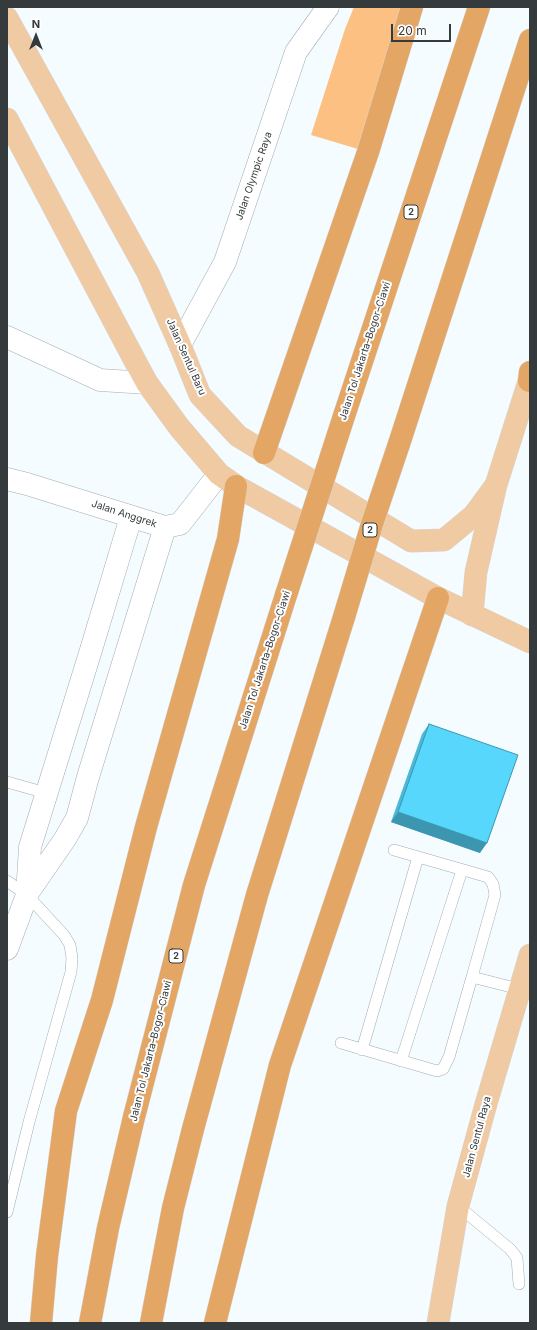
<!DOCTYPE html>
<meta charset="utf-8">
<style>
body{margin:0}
#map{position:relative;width:537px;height:1330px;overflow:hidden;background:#f5fcff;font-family:Inter,sans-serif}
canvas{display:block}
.frame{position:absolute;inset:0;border:8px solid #353a3c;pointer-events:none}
.north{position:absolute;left:16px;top:16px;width:40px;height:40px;-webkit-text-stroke:3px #fff;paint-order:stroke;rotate:0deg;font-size:11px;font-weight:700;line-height:16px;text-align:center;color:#353a3c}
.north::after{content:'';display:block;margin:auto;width:14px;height:18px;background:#353a3c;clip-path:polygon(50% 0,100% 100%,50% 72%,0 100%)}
.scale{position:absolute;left:391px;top:24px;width:60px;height:18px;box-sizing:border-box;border:2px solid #353a3c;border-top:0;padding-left:5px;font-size:12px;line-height:14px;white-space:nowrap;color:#353a3c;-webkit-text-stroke:3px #fff;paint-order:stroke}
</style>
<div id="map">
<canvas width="537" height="1330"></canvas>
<div class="frame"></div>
<div class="north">N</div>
<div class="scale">20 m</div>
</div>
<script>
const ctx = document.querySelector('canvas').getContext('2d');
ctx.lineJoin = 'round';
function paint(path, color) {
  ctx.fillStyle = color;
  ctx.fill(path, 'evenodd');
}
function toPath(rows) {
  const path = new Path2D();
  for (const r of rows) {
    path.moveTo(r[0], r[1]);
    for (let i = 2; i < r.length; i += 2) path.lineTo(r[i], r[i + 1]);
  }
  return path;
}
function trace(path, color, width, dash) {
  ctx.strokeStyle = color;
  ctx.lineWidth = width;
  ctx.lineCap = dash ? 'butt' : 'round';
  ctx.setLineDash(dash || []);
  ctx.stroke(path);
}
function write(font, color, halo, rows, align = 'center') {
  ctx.font = font + ' Inter,sans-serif';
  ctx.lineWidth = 4;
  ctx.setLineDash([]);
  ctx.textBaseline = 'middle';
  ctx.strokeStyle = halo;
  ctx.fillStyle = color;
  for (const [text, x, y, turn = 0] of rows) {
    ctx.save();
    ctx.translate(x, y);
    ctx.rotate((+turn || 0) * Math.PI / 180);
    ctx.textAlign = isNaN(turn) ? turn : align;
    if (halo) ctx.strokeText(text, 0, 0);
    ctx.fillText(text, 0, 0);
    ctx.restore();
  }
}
const green = toPath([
 [354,7,412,7,368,152,311,135,345,29]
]);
const lane = toPath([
 [7,782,46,793],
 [394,850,488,877,493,884,495,895,472,977],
 [7,881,27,895,64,935,70,945,72,958,71,972,29,1122,7,1212],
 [341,1043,437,1071,443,1069,449,1057,472,977,519,989],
 [362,1050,418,857],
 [401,1061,462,870],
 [458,1206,510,1249,517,1258,519,1284]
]);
const street = toPath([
 [7,337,100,380,147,383],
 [180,345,225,262,296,52,328,7],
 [7,479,27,484,165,527,180,524,219,474],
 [27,894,65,839,77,818,88,777,165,527],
 [7,949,27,895,30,847,91,650,131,517]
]);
const primary = toPath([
 [7,18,148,273,180,345,200,395,238,436,411,541,444,540,474,515,496,485],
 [7,119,134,359,147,383,179,427,219,474,236,486,438,598,530,642],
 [472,615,476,572,496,485,529,381,530,381],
 [438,1323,458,1206,486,1104,530,955]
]);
const highway = toPath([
 [529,381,530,372],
 [344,416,479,7],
 [399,444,530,40],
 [264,453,368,152,412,7],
 [41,1323,47,1256,66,1111,102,1000,146,827,228,539,236,486],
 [90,1323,108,1228,134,1117,194,885,286,595],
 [151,1323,173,1208,193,1129,257,895,344,617],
 [215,1323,280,1065,438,598]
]);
const highwayBridge = toPath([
 [286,595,344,416],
 [344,617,372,524,399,444]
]);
const wall = toPath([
 [429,724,480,853,391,822,422,734]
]);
const shadedWall = toPath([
 [398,812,487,843,480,853,391,822]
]);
const building = toPath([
 [429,724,518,755,487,843,398,812,429,724]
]);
const shields = [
 [411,212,14],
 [370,530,14],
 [176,956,14]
];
const shieldNames = [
 ["2",411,212],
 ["2",370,530],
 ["2",176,956]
];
const streetNames = [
 ["Jalan Olympic Raya",254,176,-71],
 ["Jalan Tol Jakarta–Bogor–Ciawi",365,351,-72],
 ["Jalan Sentul Baru",186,357,66],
 ["Jalan Anggrek",124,514,18],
 ["Jalan Tol Jakarta–Bogor–Ciawi",265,660,-72],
 ["Jalan Tol Jakarta–Bogor–Ciawi",151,1051,-76],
 ["Jalan Sentul Raya",477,1137,-75]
];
paint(green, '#fcc083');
trace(lane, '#a2adb1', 12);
trace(street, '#a2adb1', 23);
trace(primary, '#d7d8d8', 23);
trace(highway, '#d7d8d8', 23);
trace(lane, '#fff', 11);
trace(street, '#fff', 22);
trace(primary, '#efcaa3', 22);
trace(highway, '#e4a665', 22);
trace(highwayBridge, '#d7d8d8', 23, []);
trace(highwayBridge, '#e4a665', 22);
paint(wall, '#4bb9d8');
paint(shadedWall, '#3d96b0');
paint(building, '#57d7fb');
trace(building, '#3d96b0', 1);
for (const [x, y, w] of shields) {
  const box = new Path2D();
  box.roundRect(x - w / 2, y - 7, w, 14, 3);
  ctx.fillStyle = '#fff';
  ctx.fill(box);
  trace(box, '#353a3c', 1);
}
write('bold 9px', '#353a3c', null, shieldNames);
write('10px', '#353a3c', '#fff', streetNames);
</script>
